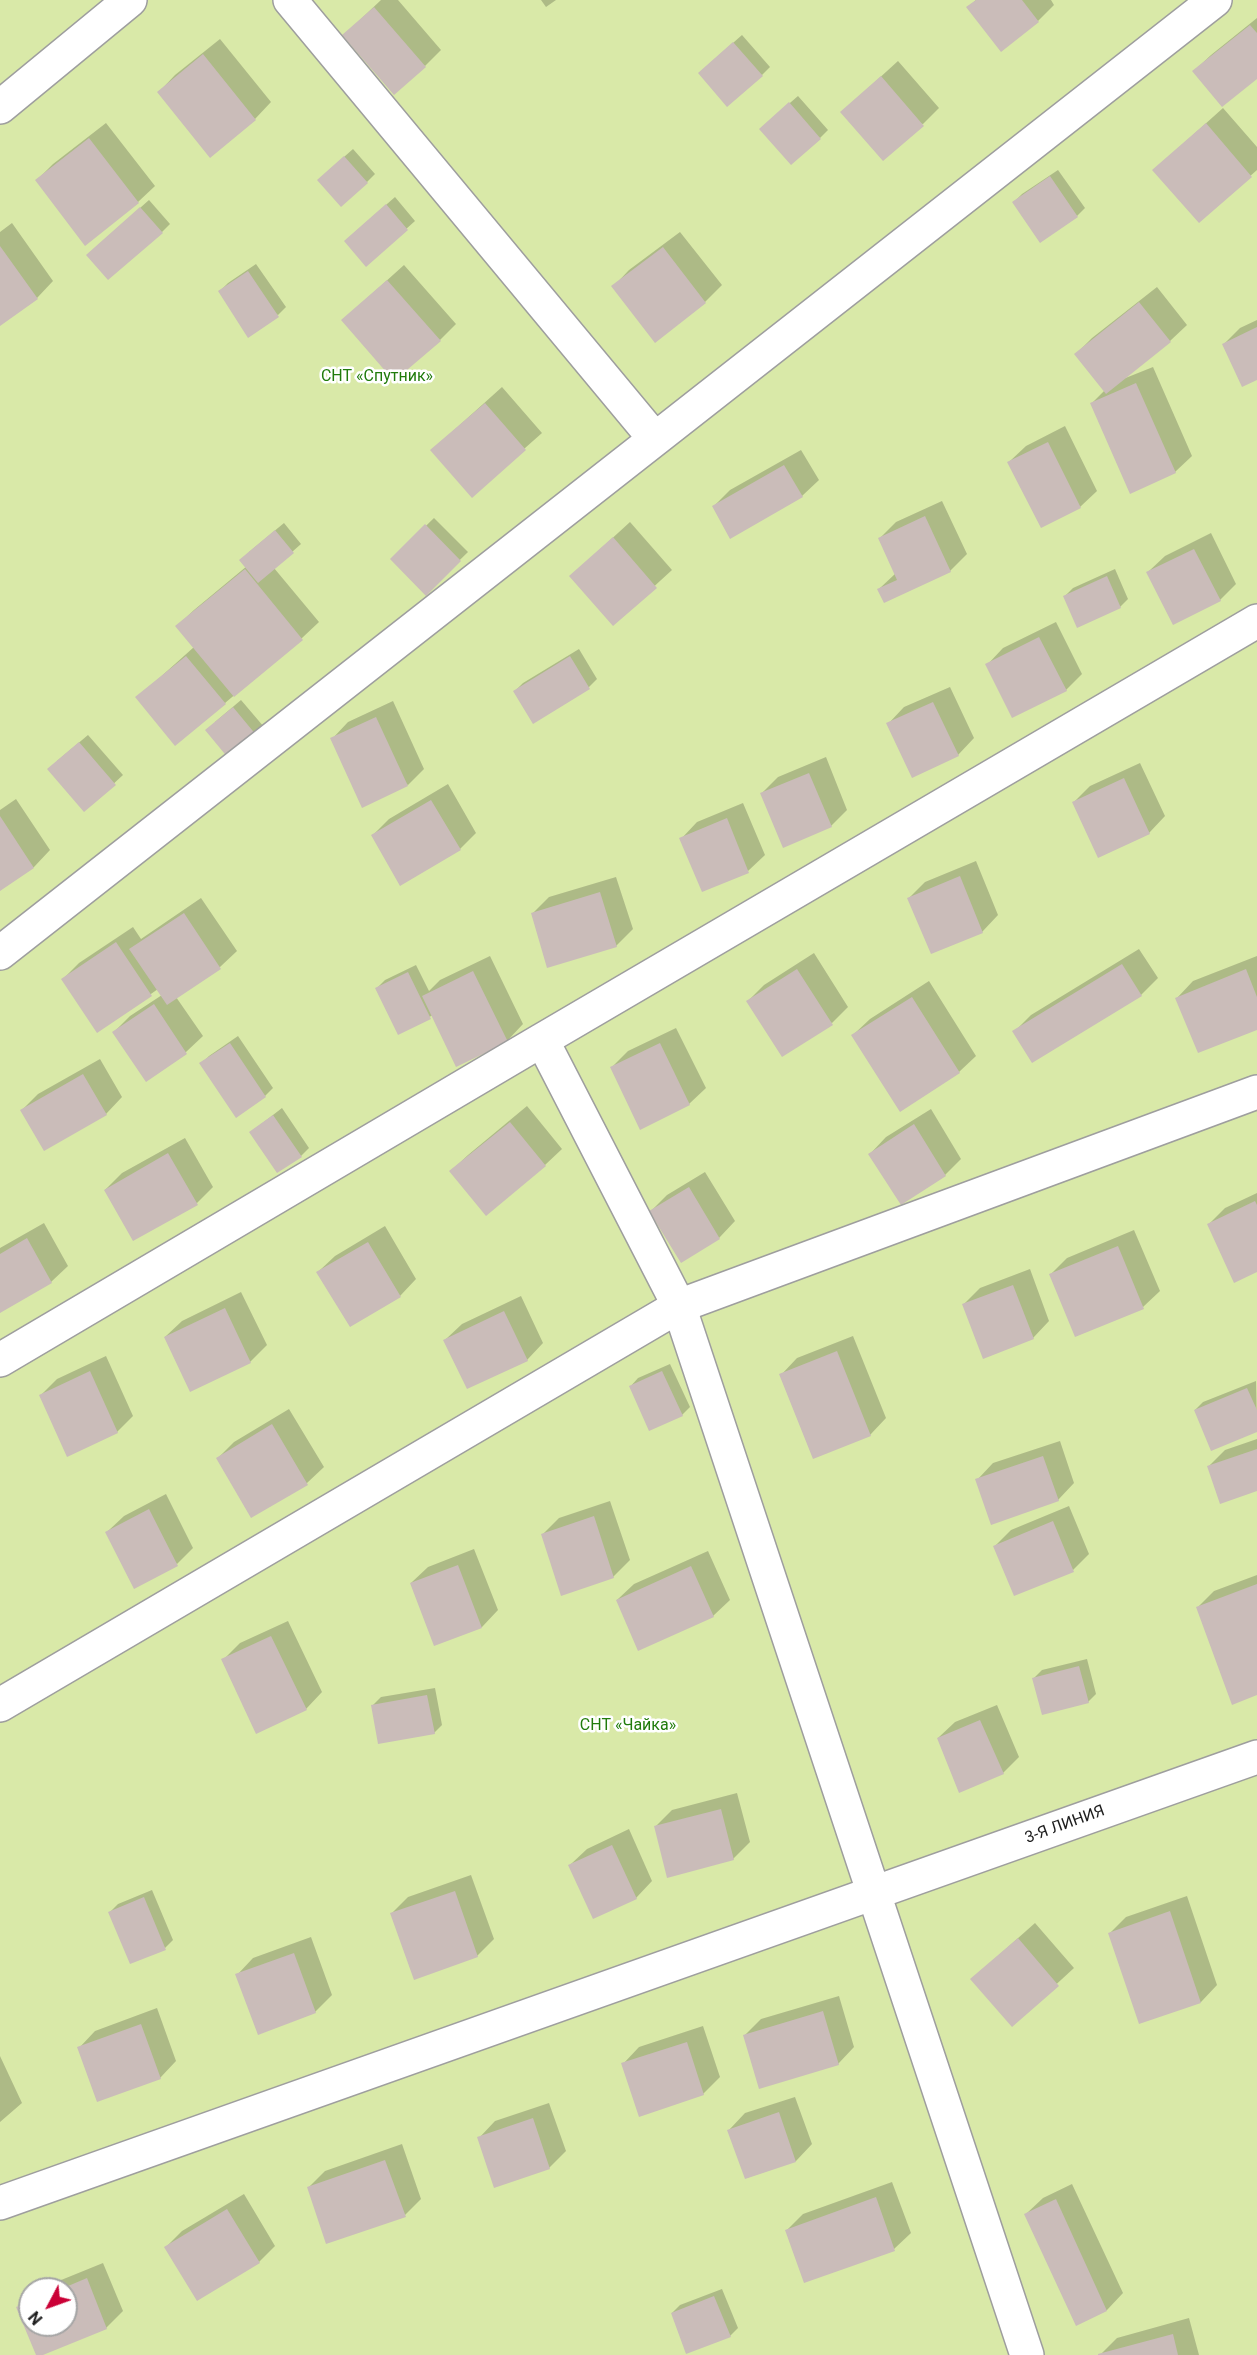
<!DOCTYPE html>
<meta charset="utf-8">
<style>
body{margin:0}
#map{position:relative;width:1257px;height:2355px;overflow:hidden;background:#eee7e3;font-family:Roboto,sans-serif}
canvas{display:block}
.north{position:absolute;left:18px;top:2277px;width:60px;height:60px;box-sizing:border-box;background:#fff;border:2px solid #a5a5a5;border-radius:50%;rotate:229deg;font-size:16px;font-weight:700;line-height:24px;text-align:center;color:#1d1d1d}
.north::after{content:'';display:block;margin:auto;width:21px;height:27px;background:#ca0036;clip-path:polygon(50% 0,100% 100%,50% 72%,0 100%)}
</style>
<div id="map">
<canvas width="1257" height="2355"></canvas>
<div class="north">N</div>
</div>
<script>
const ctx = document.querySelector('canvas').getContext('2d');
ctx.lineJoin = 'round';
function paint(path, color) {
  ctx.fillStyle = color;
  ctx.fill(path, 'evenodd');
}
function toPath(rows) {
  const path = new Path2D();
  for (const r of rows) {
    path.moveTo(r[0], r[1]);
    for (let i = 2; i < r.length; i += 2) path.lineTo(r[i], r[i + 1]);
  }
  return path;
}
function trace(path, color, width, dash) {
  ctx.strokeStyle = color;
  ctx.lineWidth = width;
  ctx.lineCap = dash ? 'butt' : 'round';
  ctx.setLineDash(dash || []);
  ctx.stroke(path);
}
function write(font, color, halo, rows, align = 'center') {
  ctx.font = font + ' Roboto,sans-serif';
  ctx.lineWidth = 5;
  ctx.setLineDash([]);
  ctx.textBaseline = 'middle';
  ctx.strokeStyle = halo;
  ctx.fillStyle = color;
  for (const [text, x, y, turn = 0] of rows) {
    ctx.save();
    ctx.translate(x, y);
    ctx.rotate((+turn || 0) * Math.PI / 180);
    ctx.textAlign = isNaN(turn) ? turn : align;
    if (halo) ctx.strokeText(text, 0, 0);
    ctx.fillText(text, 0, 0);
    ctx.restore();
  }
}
const grass = toPath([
 [0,0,1257,0,1257,2355,0,2355],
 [30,2289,66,2289,66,2325,30,2325]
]);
const shadow = toPath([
 [381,0,398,0,441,50,425,66,344,35],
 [541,0,556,0,546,7],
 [976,0,1051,0,1054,5,1038,21,968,7],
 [1257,18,1257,77,1194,71,1211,55],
 [742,35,770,67,762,75,708,65],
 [220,39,271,102,255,119,159,92,175,75],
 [898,61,939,108,923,124,842,112],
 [798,96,828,130,820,138,769,121],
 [1223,108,1257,147,1257,170,1199,221,1154,170],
 [106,123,155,186,138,202,37,180,53,164],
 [353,149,375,174,367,182,327,172],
 [1058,170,1085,208,1077,216,1014,202,1022,194],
 [395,197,415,221,366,265,354,233],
 [149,200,170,224,162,232,96,247],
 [12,223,53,281,37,298,0,324,0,232],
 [680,232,722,285,705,302,655,341,613,287,629,270],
 [256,264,286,307,278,315,220,291,228,283],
 [404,265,456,324,440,340,343,320],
 [1157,287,1187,325,1170,341,1123,379,1153,367,1192,456,1175,472,1092,403,1105,390,1076,354,1092,338],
 [1257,320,1257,378,1223,345,1240,328],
 [502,387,542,433,472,495,432,450],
 [1065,426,1097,491,1080,507,1009,462,1026,446],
 [801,450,819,480,802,496,713,507,730,490],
 [942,501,967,554,950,571,879,589,896,573,880,538,896,522],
 [434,518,468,552,426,593,392,559],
 [630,522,672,570,613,624,571,576],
 [284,523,301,544,274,568,319,622,302,638,225,703,137,698,194,647,177,626,194,610,247,566,249,552],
 [1211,533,1236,584,1220,600,1148,572,1165,556],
 [1115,569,1128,599,1120,607,1065,596,1073,588],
 [1056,622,1082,674,1066,690,987,665,1003,648],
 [579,649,597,679,589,687,534,722,515,691,523,683],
 [950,687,974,738,958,755,888,724,904,707],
 [241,700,264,727,256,735,215,722],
 [393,701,424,769,408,785,332,739,348,722],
 [88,735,123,775,85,810,57,761],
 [826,757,847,810,831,826,762,793,778,777],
 [1140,763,1165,816,1149,833,1074,802,1090,786],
 [448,784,476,833,460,849,373,835,389,819],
 [16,799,50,850,34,867,0,890,0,810],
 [743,803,765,855,748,871,681,839,697,822],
 [976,861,998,915,982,932,909,898,925,882],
 [616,877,633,929,616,946,532,914,549,897],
 [201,898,237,951,220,967,176,997,203,1036,186,1052,146,1080,114,1032,130,1016,162,995,158,989,98,1031,63,979,79,963,133,927,141,939],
 [1139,949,1158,978,1141,995,1033,1061,1014,1032,1031,1015],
 [814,953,848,1007,832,1023,748,1001,764,985],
 [490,956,523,1024,507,1041,433,1015,399,1033,377,988,385,980,416,965,429,991,440,980],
 [1257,956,1257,1028,1177,998,1193,981],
 [929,981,976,1056,959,1072,853,1035,870,1019],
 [676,1028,706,1088,689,1104,611,1068,628,1051],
 [238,1036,273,1088,265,1096,201,1064,209,1056],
 [100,1059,122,1097,106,1114,22,1110,38,1094],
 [527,1106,562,1149,545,1165,486,1214,451,1171,468,1155],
 [282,1108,309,1148,301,1156,251,1132],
 [931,1109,961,1159,945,1175,870,1154,886,1137],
 [185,1138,213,1187,197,1203,105,1190,122,1173],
 [705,1172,735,1221,719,1238,651,1211,667,1195],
 [1257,1193,1257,1271,1209,1224,1225,1208],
 [44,1223,68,1266,51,1282,0,1311,0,1248],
 [385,1226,416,1279,400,1296,318,1272,335,1256],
 [1134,1230,1160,1291,1143,1307,1076,1336,1051,1274,1067,1258],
 [1030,1269,1049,1321,1033,1338,964,1304,980,1288],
 [241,1292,267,1345,250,1362,165,1337,182,1321],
 [521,1296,543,1343,527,1360,445,1340,462,1324],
 [853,1336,886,1418,870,1435,781,1375,797,1358],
 [106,1356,133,1416,117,1432,41,1395,57,1379],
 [670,1364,690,1407,682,1415,630,1387,638,1378],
 [1256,1381,1257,1430,1195,1410,1203,1402],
 [289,1409,324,1467,307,1483,252,1516,218,1458,234,1442],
 [1257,1439,1257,1489,1208,1467,1225,1450],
 [1060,1441,1074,1483,1058,1500,977,1480,993,1463],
 [166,1494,193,1548,177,1564,107,1532,124,1516],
 [610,1501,630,1560,613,1577,543,1534,559,1518],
 [1069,1506,1089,1554,1073,1570,995,1546,1011,1530],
 [474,1549,498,1610,482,1627,435,1644,411,1583,428,1567],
 [708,1551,730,1600,713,1616,617,1600,634,1584],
 [1257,1575,1257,1694,1197,1608,1214,1591],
 [288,1621,322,1692,306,1709,223,1660,240,1643],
 [1087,1659,1096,1694,1088,1702,1034,1678,1042,1670],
 [435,1688,442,1725,434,1733,373,1705,381,1697],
 [997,1705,1019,1757,1003,1773,938,1738,955,1722],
 [737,1793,750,1842,733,1859,655,1827,672,1810],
 [629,1829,652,1881,636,1898,570,1865,587,1849],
 [471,1875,494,1939,477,1956,392,1913,408,1897],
 [152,1890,173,1940,165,1948,110,1912,118,1904],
 [1187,1896,1217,1985,1201,2002,1140,2022,1110,1933,1126,1917],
 [1035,1923,1074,1968,1012,2025,972,1979],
 [311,1937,332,1995,315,2012,237,1975,253,1958],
 [839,1996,854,2047,838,2064,745,2035,761,2019],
 [157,2008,176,2061,160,2078,79,2048,95,2031],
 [703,2026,720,2077,703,2094,623,2064,639,2047],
 [0,2056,22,2103,0,2122],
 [795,2097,812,2144,796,2161,746,2178,729,2130,745,2113],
 [549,2103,566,2151,549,2168,479,2138,495,2121],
 [402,2144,421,2199,405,2215,308,2188,325,2171],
 [892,2182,911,2233,894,2249,805,2281,787,2230,803,2214],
 [1072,2184,1123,2293,1107,2310,1077,2324,1026,2214,1043,2198],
 [244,2194,275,2246,259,2262,166,2247,182,2231],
 [103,2263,123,2311,106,2328,37,2355,18,2307,30,2295,30,2325,66,2325,66,2289,39,2289],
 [722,2289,738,2328,730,2336,672,2313,680,2305],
 [1189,2318,1199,2355,1100,2355,1117,2338]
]);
const building = toPath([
 [976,0,1022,0,1039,22,1001,52,966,7],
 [374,7,426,67,394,95,342,35],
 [1250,25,1257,33,1257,79,1222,107,1192,71],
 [733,42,763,76,727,107,698,73],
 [203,54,256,120,210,158,157,92],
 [881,76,924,126,883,161,840,112],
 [789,102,821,139,791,165,759,129],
 [1206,123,1252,177,1199,223,1152,170],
 [89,138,139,203,85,246,35,180],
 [344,156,368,183,341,207,317,180],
 [1050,176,1078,217,1040,243,1012,202],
 [386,204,408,230,366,267,344,241],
 [140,207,163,233,108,280,86,255],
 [0,246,38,299,0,326],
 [663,247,706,303,655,343,611,286],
 [248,271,279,317,248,338,218,291],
 [387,280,441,341,394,381,341,320],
 [1139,302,1171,342,1106,394,1074,354],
 [1257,327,1257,380,1242,387,1222,344],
 [1136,383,1176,473,1130,494,1090,403],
 [485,403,526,450,472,498,430,450],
 [1048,442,1081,508,1041,528,1007,462],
 [784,465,803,497,730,539,712,506],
 [925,516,951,572,884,603,877,589,897,580,878,538],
 [425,524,461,561,426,596,390,559],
 [275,530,294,553,258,583,239,560],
 [613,537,657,588,613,626,569,576],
 [1194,549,1221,601,1173,625,1146,572],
 [245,569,303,640,234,697,175,626],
 [1107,576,1121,608,1077,628,1063,596],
 [1039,637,1067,691,1012,718,985,664],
 [186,656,226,704,175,746,135,697],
 [570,656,590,689,533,724,513,691],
 [933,702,959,756,912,778,886,723],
 [233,707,257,736,229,759,205,730],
 [376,717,408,786,362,808,330,738],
 [79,742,116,785,84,812,47,769],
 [809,773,832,827,783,848,760,793],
 [1124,778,1150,834,1098,858,1072,802],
 [431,800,461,850,400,886,371,835],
 [0,816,34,868,0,891],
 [727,818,749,873,702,892,679,838],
 [960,876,983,933,931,954,907,898],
 [600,892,617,947,547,968,531,913],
 [184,913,221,969,167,1005,129,949],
 [116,942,152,996,97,1033,61,979],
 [1122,964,1142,996,1032,1063,1012,1031],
 [797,969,833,1025,782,1057,746,1001],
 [1246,969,1257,997,1257,1030,1198,1053,1175,998],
 [473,971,508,1042,456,1067,422,996],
 [408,972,431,1019,398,1035,375,988],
 [912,997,960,1073,900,1112,851,1035],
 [154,1004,187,1054,146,1082,112,1032],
 [230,1043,266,1097,236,1118,199,1063],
 [660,1043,690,1105,640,1130,610,1067],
 [83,1074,107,1115,44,1151,20,1110],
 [273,1115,302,1157,277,1173,249,1132],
 [510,1122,546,1166,486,1216,449,1171],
 [914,1124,946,1176,901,1205,868,1154],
 [168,1153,198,1205,133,1241,104,1190],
 [689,1187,720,1239,681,1263,649,1211],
 [1255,1201,1257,1205,1257,1272,1234,1283,1207,1224],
 [27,1238,52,1283,0,1313,0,1254],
 [368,1242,401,1297,350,1327,316,1272],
 [1118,1246,1144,1309,1075,1337,1049,1274],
 [1013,1285,1034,1339,983,1359,962,1304],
 [225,1308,251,1363,190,1392,164,1337],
 [504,1311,528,1361,467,1389,443,1340],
 [837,1351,871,1436,813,1459,779,1374],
 [90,1371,118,1433,67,1457,39,1395],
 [662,1371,683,1416,649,1431,629,1386],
 [1247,1388,1257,1410,1257,1432,1211,1451,1194,1410],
 [272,1424,308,1485,251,1518,216,1458],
 [1257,1449,1257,1491,1220,1504,1207,1466],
 [1043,1456,1059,1501,991,1525,975,1479],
 [149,1509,178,1566,134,1589,105,1532],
 [594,1516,614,1578,561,1596,541,1534],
 [1053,1521,1074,1572,1014,1596,993,1546],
 [458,1565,482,1628,434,1646,410,1583],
 [691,1566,714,1617,638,1651,616,1600],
 [1257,1584,1257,1695,1232,1705,1196,1607],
 [271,1636,307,1710,256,1734,221,1659],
 [1079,1666,1089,1703,1042,1715,1032,1678],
 [427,1695,435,1734,378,1744,371,1705],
 [980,1720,1004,1774,959,1793,937,1738],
 [721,1809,734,1860,667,1878,654,1826],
 [612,1845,637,1899,593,1919,568,1865],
 [455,1891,478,1957,414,1980,390,1913],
 [144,1897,166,1950,130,1964,108,1912],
 [1170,1911,1201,2003,1139,2024,1108,1933],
 [1018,1938,1059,1986,1012,2027,970,1979],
 [294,1953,316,2013,258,2035,235,1974],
 [823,2011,839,2065,759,2089,743,2035],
 [141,2024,161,2079,97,2102,77,2047],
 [687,2042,704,2095,639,2117,621,2063],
 [779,2112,796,2162,745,2179,727,2130],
 [533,2118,550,2169,494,2188,477,2137],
 [385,2160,406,2217,326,2244,307,2187],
 [876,2197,895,2251,804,2283,785,2230],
 [1056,2199,1107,2311,1076,2326,1024,2214],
 [227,2209,260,2263,197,2301,164,2247],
 [87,2278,107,2329,43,2355,36,2355,16,2307,30,2301,30,2325,66,2325,66,2289,61,2289],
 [714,2296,731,2337,686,2354,671,2313],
 [1173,2334,1178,2355,1098,2355,1098,2354]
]);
const minor = toPath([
 [290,0,655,439],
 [0,107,130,0],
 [0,953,1215,0],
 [542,1040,1257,621],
 [0,1360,542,1040,679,1306,1027,2355],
 [0,1705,679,1306,1257,1092],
 [0,2203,1257,1757]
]);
const parkNames = [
 ["СНТ «Спутник»",377,377],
 ["СНТ «Чайка»",628,1726]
];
const streetNames = [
 ["3-Я ЛИНИЯ",1065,1825,-20]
];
paint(grass, '#d9e9a8');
paint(shadow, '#0003');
paint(building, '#cabcb9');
trace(minor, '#9e9e9e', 36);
trace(minor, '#fff', 33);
write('16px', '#207b0b', '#fff', parkNames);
write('16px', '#1d1d1d', '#fff', streetNames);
</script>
